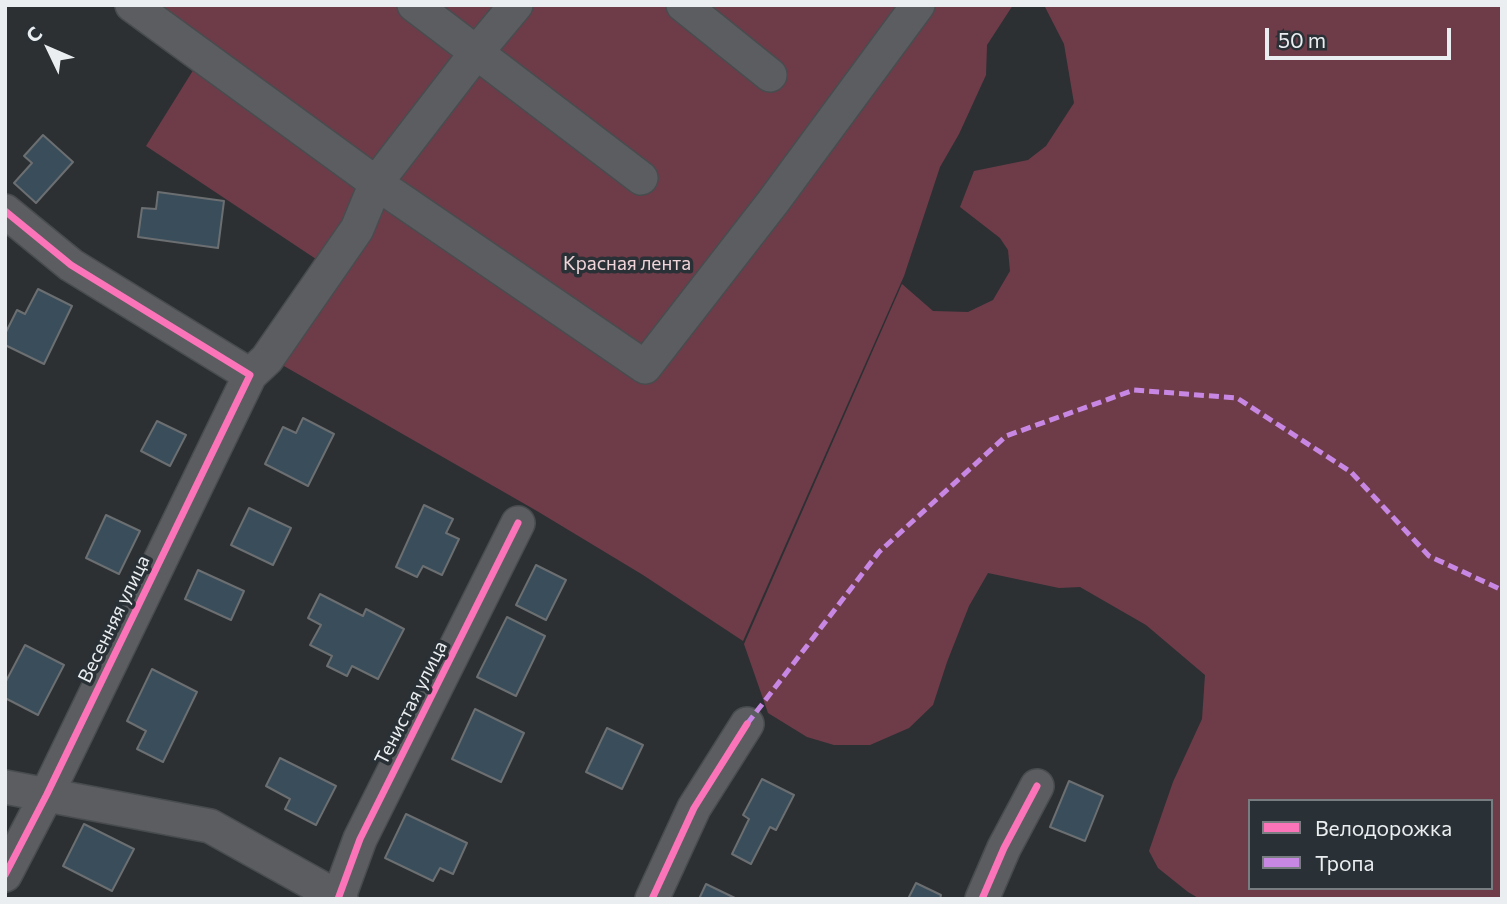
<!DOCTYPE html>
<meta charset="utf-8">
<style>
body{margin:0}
#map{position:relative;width:1507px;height:904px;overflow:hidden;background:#2d3033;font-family:Commissioner,sans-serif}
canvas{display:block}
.frame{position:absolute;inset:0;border:7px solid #eaeef1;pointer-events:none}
.legend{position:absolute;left:1248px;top:799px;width:245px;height:91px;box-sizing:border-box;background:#2a3136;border:2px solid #777d81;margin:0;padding:9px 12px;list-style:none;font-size:21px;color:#eaeef1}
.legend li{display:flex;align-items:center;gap:14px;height:35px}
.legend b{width:35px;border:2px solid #777d81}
.north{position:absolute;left:14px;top:14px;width:70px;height:70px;-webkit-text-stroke:5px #2a3136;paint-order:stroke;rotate:314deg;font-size:19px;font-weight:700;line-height:28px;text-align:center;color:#eaeef1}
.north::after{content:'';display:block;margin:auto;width:24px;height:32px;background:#eaeef1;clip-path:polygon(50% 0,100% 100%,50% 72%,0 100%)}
.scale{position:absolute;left:1265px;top:28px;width:186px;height:32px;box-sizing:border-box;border:4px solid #eaeef1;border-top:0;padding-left:9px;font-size:21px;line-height:24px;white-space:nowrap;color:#eaeef1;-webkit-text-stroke:5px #2a3136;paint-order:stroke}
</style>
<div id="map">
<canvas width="1507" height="904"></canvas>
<div class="frame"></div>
<ul class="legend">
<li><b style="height:9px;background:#fb73b8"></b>Велодорожка</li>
<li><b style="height:9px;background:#c787e3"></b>Тропа</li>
</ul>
<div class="north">С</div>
<div class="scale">50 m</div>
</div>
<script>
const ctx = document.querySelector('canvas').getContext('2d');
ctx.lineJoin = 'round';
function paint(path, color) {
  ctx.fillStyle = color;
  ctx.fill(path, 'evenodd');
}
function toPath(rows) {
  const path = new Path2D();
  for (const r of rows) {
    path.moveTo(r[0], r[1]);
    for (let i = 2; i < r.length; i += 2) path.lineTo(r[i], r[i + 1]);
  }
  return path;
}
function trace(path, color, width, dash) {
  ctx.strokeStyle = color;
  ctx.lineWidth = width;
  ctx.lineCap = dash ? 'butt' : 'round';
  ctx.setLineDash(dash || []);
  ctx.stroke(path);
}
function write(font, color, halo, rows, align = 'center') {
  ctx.font = font + ' Commissioner,sans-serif';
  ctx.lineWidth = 7;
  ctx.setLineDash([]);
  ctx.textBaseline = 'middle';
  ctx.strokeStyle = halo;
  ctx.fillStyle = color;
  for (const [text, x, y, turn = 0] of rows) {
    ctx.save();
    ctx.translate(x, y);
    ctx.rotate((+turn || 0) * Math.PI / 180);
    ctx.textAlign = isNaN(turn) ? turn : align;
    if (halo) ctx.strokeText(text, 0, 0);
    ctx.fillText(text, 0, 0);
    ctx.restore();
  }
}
const green = toPath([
 [137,5,1013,5,987,45,986,75,959,134,940,167,904,276,743,641,643,575,537,511,270,358,331,269,146,146,202,56],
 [1044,5,1502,5,1502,899,1200,899,1188,892,1158,868,1149,851,1173,782,1202,719,1205,675,1146,625,1080,587,1059,588,988,573,969,606,947,662,933,705,909,728,870,745,834,745,807,737,768,713,744,644,902,284,933,311,968,312,993,300,1010,271,1008,250,1000,238,960,207,974,171,1028,160,1046,146,1074,103,1064,44],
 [1250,801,1491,801,1491,888,1250,888]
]);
const building = toPath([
 [43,135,73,162,36,203,14,183,32,163,24,156,43,135],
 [158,192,224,201,218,248,138,237,142,208,156,209,158,192],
 [38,289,72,306,44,364,5,345,5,334,17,310,25,314,38,289],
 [303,418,334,434,308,486,265,464,283,427,296,433,303,418],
 [157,421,186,435,170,466,141,451,157,421],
 [424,505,453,519,446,533,459,539,442,575,423,566,417,577,396,567,424,505],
 [249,508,291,528,273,565,231,545,249,508],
 [106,515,140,531,119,574,86,558,106,515],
 [536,565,566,580,546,620,516,605,536,565],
 [198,570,244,591,231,620,185,599,198,570],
 [320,594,363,616,366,609,404,629,378,679,352,666,347,676,327,666,332,656,310,645,321,625,308,618,320,594],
 [507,617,545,636,516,696,477,677,507,617],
 [25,645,64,665,38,715,5,698,5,683,25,645],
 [152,669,197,692,163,762,137,749,146,731,127,721,152,669],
 [475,709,524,733,501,782,452,759,475,709],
 [607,728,643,745,622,789,586,772,607,728],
 [280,758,336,786,316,825,285,809,290,799,266,786,280,758],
 [762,779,794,795,776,830,770,827,751,864,732,854,749,819,743,815,762,779],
 [1069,781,1103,796,1085,841,1050,827,1069,781],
 [406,814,467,843,453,874,440,868,433,881,385,858,406,814],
 [84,824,134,849,112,891,63,866,84,824],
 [916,883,941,895,940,899,908,899,916,883],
 [706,884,737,899,699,899,706,884]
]);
const minor = toPath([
 [132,5,376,183,645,367,773,202,918,5],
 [414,5,641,178],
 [683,5,770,75],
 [5,211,71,265,250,375],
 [5,787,210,826,341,899],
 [5,875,47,794,250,375,267,359,357,229,376,183,476,53,516,5],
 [338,899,360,839,518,523],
 [652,899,694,808,747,724],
 [982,899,1004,848,1037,786]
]);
const quiet = toPath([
 [747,724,879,552,1006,436,1134,390,1237,398,1351,472,1429,556,1502,590]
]);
const cycleway = toPath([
 [5,211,71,265,250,375,47,794,5,875],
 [338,899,360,839,518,523],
 [652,899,694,808,747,724],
 [982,899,1004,848,1037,786]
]);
const parkNames = [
 ["Красная лента",627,264]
];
const streetNames = [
 ["Весенняя улица",114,619,-64],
 ["Тенистая улица",411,703,-63]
];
paint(green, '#6e3c49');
paint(building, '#3a4d5a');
trace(building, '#6c6f71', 2);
trace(minor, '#494c4e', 36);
trace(minor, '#5b5d60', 33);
trace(quiet, '#c787e3', 5, [10, 5]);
trace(cycleway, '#fb73b8', 7);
write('19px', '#efd4d9', '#2a3136', parkNames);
write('19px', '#eaeef1', '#2a3136', streetNames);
</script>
